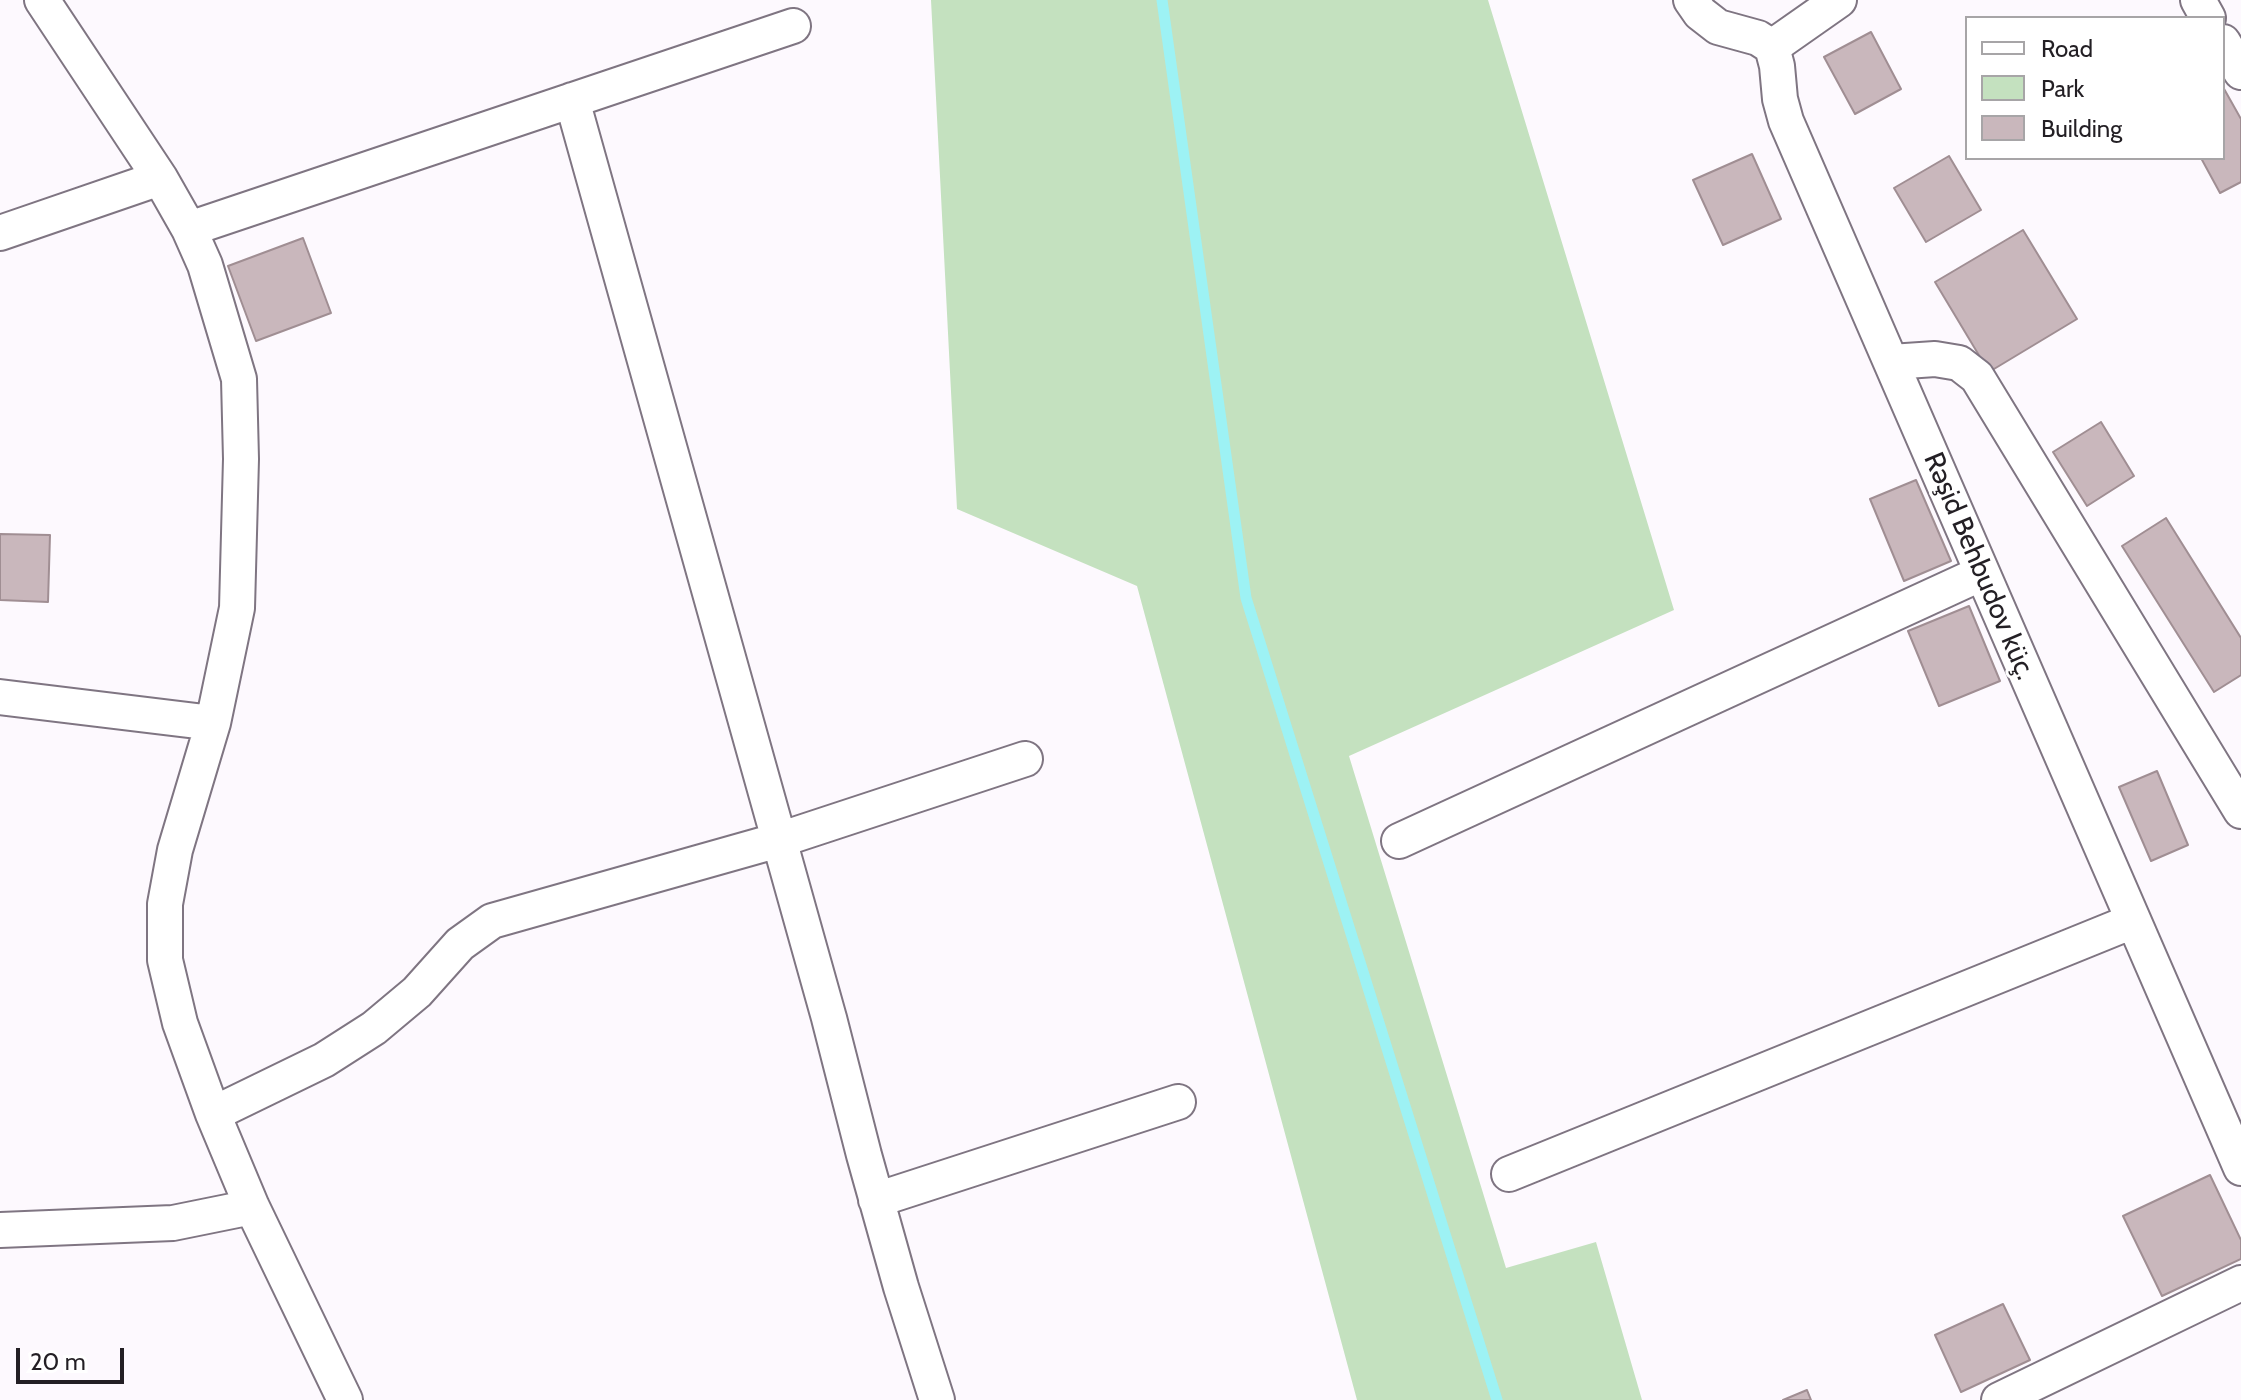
<!DOCTYPE html>
<meta charset="utf-8">
<style>
body{margin:0}
#map{position:relative;width:2241px;height:1400px;overflow:hidden;background:#fdf9fe;font-family:Cabin,sans-serif}
canvas{display:block}
.legend{position:absolute;left:1965px;top:16px;width:260px;height:144px;box-sizing:border-box;background:#fff;border:2px solid #a7a5a7;margin:0;padding:10px 14px;list-style:none;font-size:24px;color:#231f24}
.legend li{display:flex;align-items:center;gap:16px;height:40px}
.legend b{width:40px;border:2px solid #a7a5a7}
.scale{position:absolute;left:16px;top:1348px;width:108px;height:36px;box-sizing:border-box;border:4px solid #231f24;border-top:0;padding-left:10px;font-size:24px;line-height:28px;white-space:nowrap;color:#231f24;-webkit-text-stroke:6px #fff;paint-order:stroke}
</style>
<div id="map">
<canvas width="2241" height="1400"></canvas>
<ul class="legend">
<li><b style="height:10px;background:#fff"></b>Road</li>
<li><b style="height:22px;background:#c4e1bf"></b>Park</li>
<li><b style="height:22px;background:#c9b7bc"></b>Building</li>
</ul>
<div class="scale">20 m</div>
</div>
<script>
const ctx = document.querySelector('canvas').getContext('2d');
ctx.lineJoin = 'round';
function paint(path, color) {
  ctx.fillStyle = color;
  ctx.fill(path, 'evenodd');
}
function toPath(rows) {
  const path = new Path2D();
  for (const r of rows) {
    path.moveTo(r[0], r[1]);
    for (let i = 2; i < r.length; i += 2) path.lineTo(r[i], r[i + 1]);
  }
  return path;
}
function trace(path, color, width, dash) {
  ctx.strokeStyle = color;
  ctx.lineWidth = width;
  ctx.lineCap = dash ? 'butt' : 'round';
  ctx.setLineDash(dash || []);
  ctx.stroke(path);
}
function write(font, color, halo, rows, align = 'center') {
  ctx.font = font + ' Cabin,sans-serif';
  ctx.lineWidth = 6;
  ctx.setLineDash([]);
  ctx.textBaseline = 'middle';
  ctx.strokeStyle = halo;
  ctx.fillStyle = color;
  for (const [text, x, y, turn = 0] of rows) {
    ctx.save();
    ctx.translate(x, y);
    ctx.rotate((+turn || 0) * Math.PI / 180);
    ctx.textAlign = isNaN(turn) ? turn : align;
    if (halo) ctx.strokeText(text, 0, 0);
    ctx.fillText(text, 0, 0);
    ctx.restore();
  }
}
const green = toPath([
 [931,0,1488,0,1674,610,1349,756,1506,1268,1596,1242,1642,1400,1357,1400,1137,586,957,509]
]);
const stream = toPath([
 [1162,0,1246,598,1497,1400]
]);
const building = toPath([
 [1871,32,1901,89,1855,114,1824,57,1871,32],
 [2223,87,2241,119,2241,182,2220,193,2201,158,2223,158,2223,87],
 [1752,154,1781,219,1723,245,1693,180,1752,154],
 [1949,156,1981,210,1926,242,1894,188,1949,156],
 [2023,230,2077,319,1989,372,1935,282,2023,230],
 [303,238,331,313,256,341,228,266,303,238],
 [2101,422,2134,476,2087,506,2053,452,2101,422],
 [1916,480,1951,561,1904,581,1870,499,1916,480],
 [2166,518,2241,638,2241,675,2214,692,2122,546,2166,518],
 [0,534,50,535,48,602,0,600,0,534],
 [1969,606,2000,681,1939,706,1908,631,1969,606],
 [2157,771,2188,845,2151,861,2119,787,2157,771],
 [2210,1175,2241,1240,2241,1259,2162,1296,2123,1216,2210,1175],
 [2003,1304,2030,1360,1961,1392,1935,1335,2003,1304],
 [1807,1390,1811,1400,1783,1400,1807,1390]
]);
const minor = toPath([
 [42,0,160,178,189,229,205,265,239,379,241,459,237,608,213,723,175,850,165,904,165,960,180,1023,213,1114,252,1207,345,1400],
 [1691,0,1700,13,1718,27,1758,38,1772,47,1777,66,1780,99,1786,121,2241,1168],
 [2198,0,2208,18],
 [2223,42,2241,72],
 [1772,47,1839,0],
 [572,100,829,1018,864,1155,901,1287,937,1400],
 [189,229,793,26],
 [0,233,160,178],
 [1891,362,1935,359,1959,363,1977,377,2241,811],
 [0,697,213,723],
 [1399,841,1982,573],
 [213,1114,324,1060,374,1028,417,992,460,944,492,921,779,840,1025,759],
 [1509,1174,2133,921],
 [876,1200,1178,1102],
 [0,1230,173,1223,252,1207],
 [1999,1400,2241,1283]
]);
const streetNames = [
 ["Rəşid Behbudov küç.",1979,566,67]
];
paint(green, '#c4e1bf');
trace(stream, '#9df2f4', 11);
paint(building, '#c9b7bc');
trace(building, '#a08e93', 2);
trace(minor, '#7f7582', 38);
trace(minor, '#fff', 34);
write('28px', '#231f24', '#fff', streetNames);
</script>
